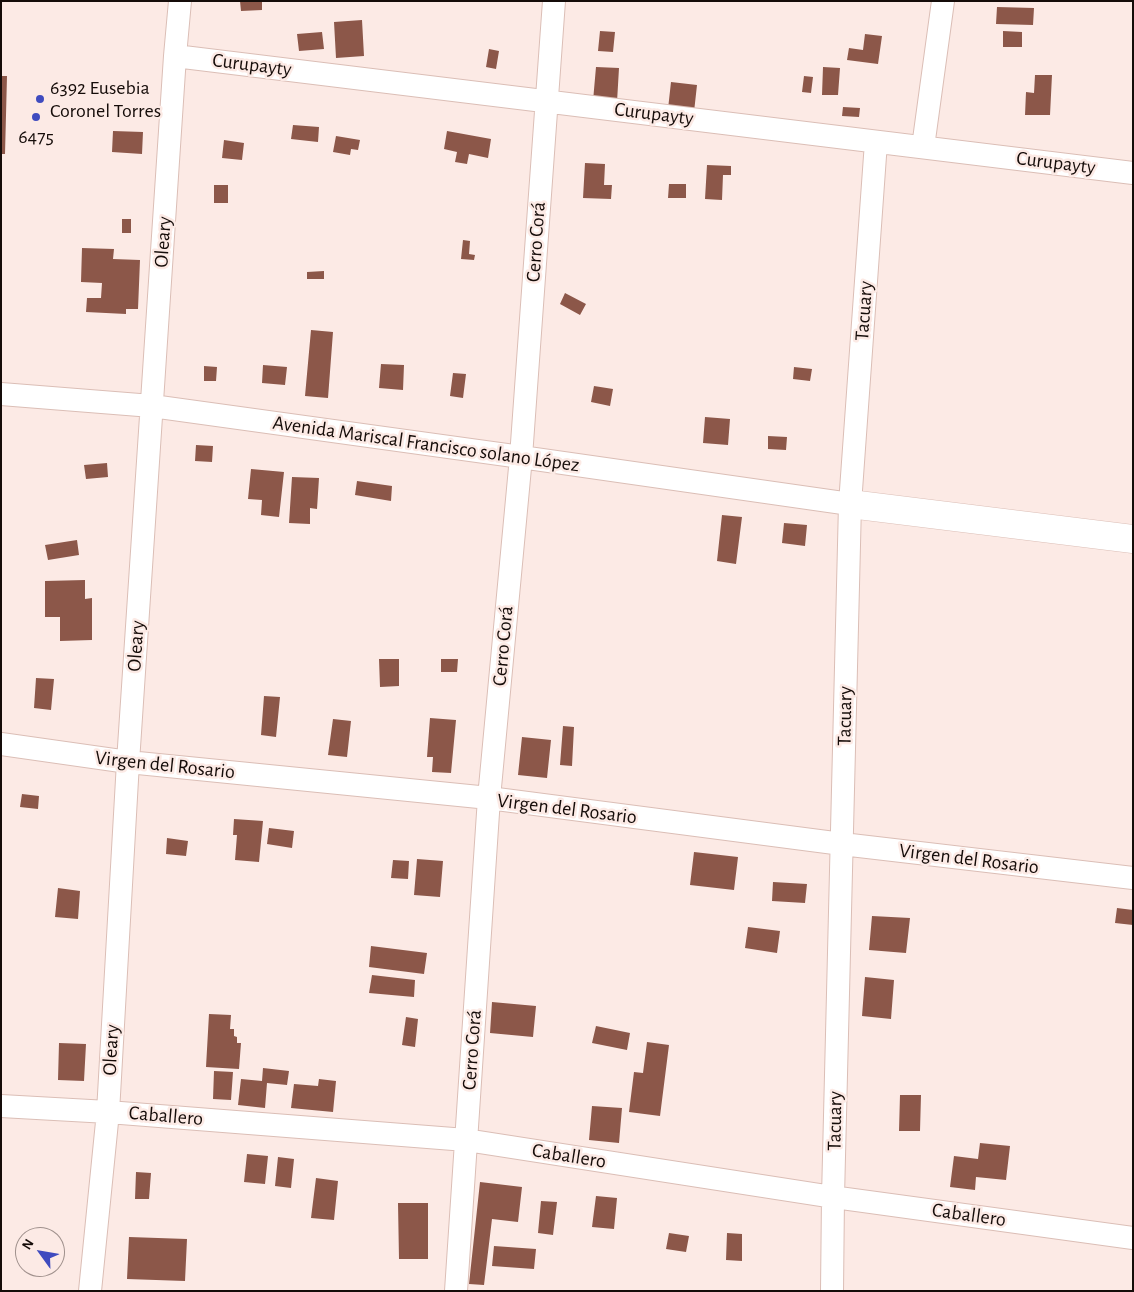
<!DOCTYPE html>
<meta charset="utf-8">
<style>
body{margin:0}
#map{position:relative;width:1134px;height:1292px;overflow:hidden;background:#fceae5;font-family:"Alegreya Sans",sans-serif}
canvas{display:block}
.frame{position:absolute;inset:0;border:2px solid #150c09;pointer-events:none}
.north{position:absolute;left:15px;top:1227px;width:50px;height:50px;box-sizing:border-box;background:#fceae5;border:1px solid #a0918d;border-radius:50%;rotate:302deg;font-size:14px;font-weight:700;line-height:20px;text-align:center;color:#150c09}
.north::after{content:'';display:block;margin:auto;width:18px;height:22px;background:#3f4bbf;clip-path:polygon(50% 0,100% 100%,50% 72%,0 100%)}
</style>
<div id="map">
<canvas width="1134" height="1292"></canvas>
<div class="frame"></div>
<div class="north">N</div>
</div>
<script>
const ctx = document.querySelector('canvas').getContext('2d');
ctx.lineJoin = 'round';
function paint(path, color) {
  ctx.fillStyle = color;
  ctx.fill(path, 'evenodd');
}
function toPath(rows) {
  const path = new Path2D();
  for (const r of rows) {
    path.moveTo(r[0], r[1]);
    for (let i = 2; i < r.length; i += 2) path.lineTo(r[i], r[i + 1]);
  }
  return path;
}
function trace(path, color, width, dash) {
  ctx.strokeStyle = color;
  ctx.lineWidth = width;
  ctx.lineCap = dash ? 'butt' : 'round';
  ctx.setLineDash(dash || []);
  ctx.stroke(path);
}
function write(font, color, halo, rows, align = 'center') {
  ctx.font = font + ' "Alegreya Sans",sans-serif';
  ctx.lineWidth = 5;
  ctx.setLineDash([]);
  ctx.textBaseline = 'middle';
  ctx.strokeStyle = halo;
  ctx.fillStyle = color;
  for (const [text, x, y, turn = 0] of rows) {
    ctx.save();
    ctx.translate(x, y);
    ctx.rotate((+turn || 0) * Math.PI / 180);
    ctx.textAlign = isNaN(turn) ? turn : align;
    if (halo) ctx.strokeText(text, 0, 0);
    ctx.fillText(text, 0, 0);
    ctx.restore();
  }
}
const building = toPath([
 [240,1,262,1,262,10,241,11],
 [997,7,1034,8,1033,25,996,24],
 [362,20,364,56,336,58,334,22],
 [600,31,615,32,613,52,598,51],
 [1003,31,1022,32,1022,47,1003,47],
 [322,32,324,49,299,51,297,34],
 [865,34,882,36,878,64,847,60,849,48,863,50],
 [489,49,499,51,496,69,486,67],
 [596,67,619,68,617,102,593,101],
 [823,67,840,68,838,95,822,95],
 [1035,75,1052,75,1050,115,1025,115,1026,92,1034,93],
 [1,76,7,76,5,154,1,154],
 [804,76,813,77,811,93,802,92],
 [671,82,697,85,694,112,668,109],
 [843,107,860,108,859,117,842,116],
 [293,125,319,127,318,142,291,139],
 [113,131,143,132,142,154,112,152],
 [447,131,491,139,488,158,469,154,467,164,455,162,457,152,444,149],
 [336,136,360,140,358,150,351,149,350,155,333,152],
 [224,140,244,143,242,160,222,158],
 [585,163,605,164,604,185,612,185,611,199,583,198],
 [707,165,731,166,731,175,723,175,722,200,705,199],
 [669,184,686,184,686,198,668,198],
 [214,185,228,185,228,203,214,203],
 [122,219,131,219,131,233,122,233],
 [463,240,470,241,469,254,475,255,474,260,461,259],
 [82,248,114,249,113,259,140,260,138,309,126,309,126,314,86,312,87,298,101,298,102,283,81,282],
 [324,271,324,279,307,279,307,272],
 [565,293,586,304,580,315,560,304],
 [311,330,333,332,328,398,305,396],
 [381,364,404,365,403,390,379,388],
 [263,365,287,367,285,385,262,383],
 [204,366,217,367,216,381,204,381],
 [794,367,812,369,810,381,793,379],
 [453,373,466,374,463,398,450,396],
 [594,386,613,389,610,406,591,402],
 [705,417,730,419,728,445,703,443],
 [768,436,787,437,786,450,768,449],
 [196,445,213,446,212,462,195,461],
 [107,463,108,477,86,479,84,465],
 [251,469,284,472,279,517,261,515,262,500,248,499],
 [292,477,319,478,317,509,310,508,310,524,289,523],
 [357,481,392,486,391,501,355,495],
 [722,515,742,517,736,564,717,561],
 [784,523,807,525,805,546,782,543],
 [77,540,79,555,48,560,45,545],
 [85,580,85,599,92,598,92,640,60,641,60,617,45,617,45,581],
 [379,659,399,659,399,686,380,687],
 [441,659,458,659,457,672,441,672],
 [36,678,54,679,51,710,34,708],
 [264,696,280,697,276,737,261,735],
 [430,718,456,720,451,773,432,772,433,757,427,757],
 [333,719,351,721,347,757,328,755],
 [563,726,574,727,572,766,560,765],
 [522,737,551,740,547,778,518,775],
 [22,794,39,796,38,809,20,807],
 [234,819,263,821,259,862,235,860,237,835,233,835],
 [269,828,294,831,292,848,267,844],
 [167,838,188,841,186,856,166,854],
 [694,852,738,857,734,890,690,885],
 [417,859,443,861,440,897,414,895],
 [393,860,409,861,408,879,391,878],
 [773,882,807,884,805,903,772,901],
 [58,888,80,891,78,919,55,917],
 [1117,908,1133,910,1133,925,1115,923],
 [872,916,910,918,906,953,869,950],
 [748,927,780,931,777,953,745,948],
 [371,946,427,953,424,974,369,967],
 [372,975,415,980,414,997,369,993],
 [865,977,894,980,891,1019,862,1016],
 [492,1002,536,1006,533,1037,490,1033],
 [209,1014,231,1015,230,1029,234,1029,234,1036,237,1037,237,1043,241,1043,239,1069,206,1067],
 [406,1017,418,1019,415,1047,402,1045],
 [596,1026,630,1033,627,1050,592,1043],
 [647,1042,669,1045,660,1116,629,1112,634,1072,643,1073],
 [59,1043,86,1044,84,1081,58,1080],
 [263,1068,289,1071,287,1085,267,1083,265,1108,238,1105,241,1079,262,1081],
 [214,1071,233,1072,231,1100,213,1099],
 [319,1079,336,1081,333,1112,291,1108,294,1084,318,1086],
 [900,1095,921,1095,920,1131,899,1131],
 [592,1106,622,1108,619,1143,589,1140],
 [980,1143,1010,1146,1006,1180,976,1177,975,1190,950,1187,954,1156,978,1159],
 [247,1154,268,1156,265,1184,244,1182],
 [278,1157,294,1159,291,1188,275,1186],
 [136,1172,151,1173,149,1199,135,1199],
 [316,1178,338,1181,334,1220,311,1218],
 [480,1182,522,1187,518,1222,492,1219,484,1285,469,1284],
 [596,1196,617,1198,614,1229,592,1227],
 [541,1201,557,1202,553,1235,538,1233],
 [398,1203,428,1203,428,1259,399,1259],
 [669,1233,689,1236,686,1252,666,1249],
 [727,1233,742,1234,742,1261,726,1260],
 [129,1237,187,1239,185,1281,127,1279],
 [494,1246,536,1249,534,1269,492,1266]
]);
const street = toPath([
 [175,56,1133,173],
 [923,147,943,1],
 [1,394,152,406,521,457,850,504],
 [1,744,128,762,489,798,842,844,1133,878],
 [1,1106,108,1112,466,1140,833,1197,1133,1238],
 [90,1291,108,1112,128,762,175,56,180,1],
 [456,1291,489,798,521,457,554,1],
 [832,1291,833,1197,850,504,876,142]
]);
const secondary = toPath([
 [850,504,1133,539]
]);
const markers = [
 [40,99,5,"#3f4bbf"],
 [36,117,5,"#3f4bbf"]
];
const streetNames = [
 ["Curupayty",252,65,7],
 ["Curupayty",654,114,7],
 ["Curupayty",1056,163,7],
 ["Oleary",163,242,-86],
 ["Cerro Corá",536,242,-86],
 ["Tacuary",864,311,-86],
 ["Avenida Mariscal Francisco solano López",426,444,8],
 ["Oleary",136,646,-86],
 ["Cerro Corá",503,646,-85],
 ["Tacuary",845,716,-89],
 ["Virgen del Rosario",165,765,6],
 ["Virgen del Rosario",567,809,7],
 ["Virgen del Rosario",969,859,7],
 ["Oleary",111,1050,-87],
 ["Cerro Corá",472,1050,-86],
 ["Caballero",166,1116,5],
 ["Tacuary",835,1121,-89],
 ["Caballero",569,1156,9],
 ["Caballero",969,1215,8]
];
const poiNames = [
 ["6392 Eusebia",50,88],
 ["Coronel Torres",50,111],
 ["6475",36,137,"center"]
];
paint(building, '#8c5749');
trace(street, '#dbbeb6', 24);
trace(secondary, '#dbbeb6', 29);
trace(street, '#fff', 22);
trace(secondary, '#fff', 28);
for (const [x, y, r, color] of markers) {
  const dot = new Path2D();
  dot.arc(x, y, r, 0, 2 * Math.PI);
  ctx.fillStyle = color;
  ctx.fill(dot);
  trace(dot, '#fceae5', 2);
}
write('20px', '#150c09', '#fceae5', streetNames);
write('20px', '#150c09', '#fceae5', poiNames, 'left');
</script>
